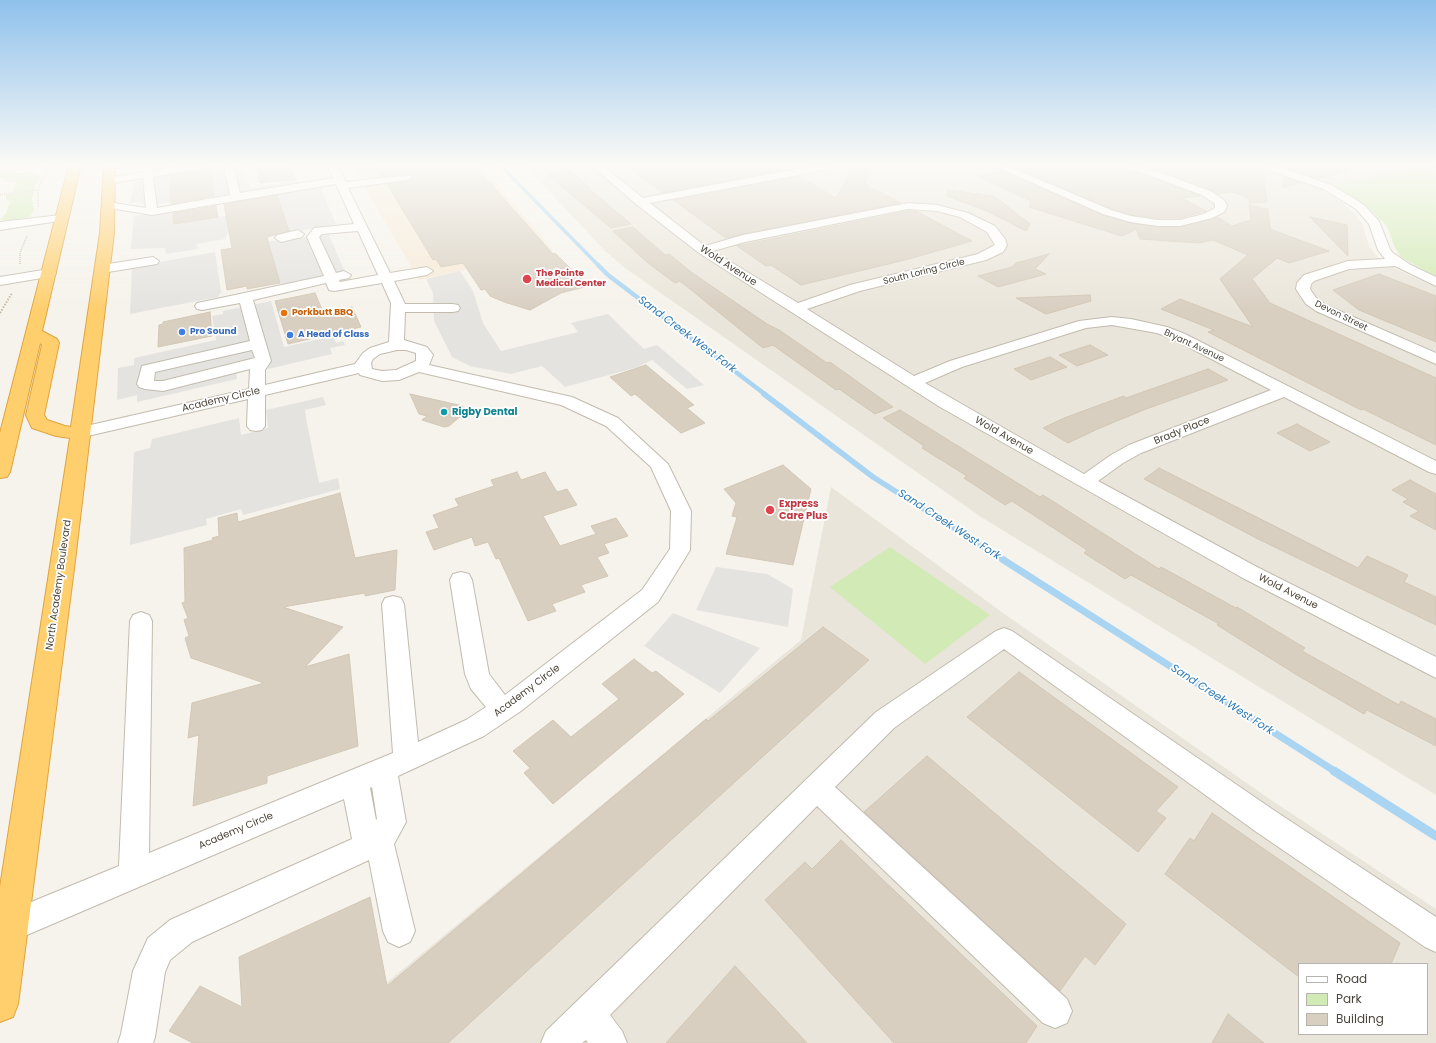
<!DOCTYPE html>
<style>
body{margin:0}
#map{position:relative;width:1436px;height:1043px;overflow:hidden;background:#f6f3ec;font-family:Poppins,sans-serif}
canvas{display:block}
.legend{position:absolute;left:1298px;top:963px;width:130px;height:72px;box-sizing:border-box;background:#fff;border:1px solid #b7b4b0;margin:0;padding:5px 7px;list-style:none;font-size:12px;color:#4b4439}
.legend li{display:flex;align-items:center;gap:8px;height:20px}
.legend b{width:20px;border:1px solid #b7b4b0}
</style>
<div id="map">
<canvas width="1436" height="1043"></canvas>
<ul class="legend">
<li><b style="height:5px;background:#fff"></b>Road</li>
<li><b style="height:11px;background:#d2eab5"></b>Park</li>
<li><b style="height:11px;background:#d8cfc1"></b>Building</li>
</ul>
</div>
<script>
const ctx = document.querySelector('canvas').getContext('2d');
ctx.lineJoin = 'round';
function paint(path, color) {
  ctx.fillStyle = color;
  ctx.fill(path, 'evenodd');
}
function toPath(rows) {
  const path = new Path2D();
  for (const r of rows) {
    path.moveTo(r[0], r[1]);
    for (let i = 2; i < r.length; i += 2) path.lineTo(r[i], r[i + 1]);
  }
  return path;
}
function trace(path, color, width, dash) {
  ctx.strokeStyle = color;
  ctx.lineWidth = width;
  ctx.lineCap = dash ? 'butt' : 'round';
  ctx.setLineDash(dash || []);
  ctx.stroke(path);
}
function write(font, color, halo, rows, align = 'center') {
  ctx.font = font + ' Poppins,sans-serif';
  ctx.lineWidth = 3.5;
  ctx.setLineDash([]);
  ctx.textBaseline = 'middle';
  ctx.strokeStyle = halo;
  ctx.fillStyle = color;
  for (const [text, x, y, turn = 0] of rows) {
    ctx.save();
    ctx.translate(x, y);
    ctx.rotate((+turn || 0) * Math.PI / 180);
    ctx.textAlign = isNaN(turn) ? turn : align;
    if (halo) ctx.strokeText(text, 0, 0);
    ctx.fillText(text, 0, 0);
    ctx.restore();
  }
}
const residential = toPath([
 [524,165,1418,165,1361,180,1316,187,1340,201,1355,214,1362,223,1369,246,1378,257,1396,269,1436,287,1436,795,981,517,625,268,605,251],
 [831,487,1003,613,1271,800,1436,909,1436,1043,339,1043,338,1023,801,640],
 [1299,964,1427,964,1427,1034,1299,1034]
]);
const commercial = toPath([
 [351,165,481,165,553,250,419,280]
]);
const green = toPath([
 [1418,165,1436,165,1436,277,1401,257,1394,246,1387,226,1371,210,1353,197,1330,185,1361,180],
 [14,171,15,173,34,173,36,175,41,175,34,190,10,193,13,191,16,182,4,181,5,178,0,178,0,172],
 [34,191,32,199,34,209,30,217,7,221,0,220,7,212,8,206,10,202,6,199,6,195],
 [890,547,990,615,925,664,830,587]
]);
const parking = toPath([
 [243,166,250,188,298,180,300,185,223,197,214,197,210,167],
 [170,173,171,202,146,206,140,202,130,203,134,182],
 [320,186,336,224,290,233,276,194],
 [173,210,175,224,235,214,232,232,226,236,226,239,196,244,198,249,166,254,165,248,131,249,134,216],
 [329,235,345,272,286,285,280,283,269,241],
 [215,252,221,292,218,297,130,314,132,267],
 [460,271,473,291,483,323,501,351,578,332,571,323,608,314,644,349,657,345,704,385,687,389,652,360,638,367,565,387,542,366,511,374,470,366,452,357,434,321,433,293,426,279],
 [271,301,284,347,333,336,336,343,343,341,345,345,330,348,332,354,268,369,267,364,236,371,237,379,137,402,137,395,117,400,118,368,134,365,134,358,216,340,212,316,223,314,223,311],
 [323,397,326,405,305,410,307,423,319,483,338,478,340,489,243,515,241,509,206,519,207,525,130,545,134,452,150,448,152,439,239,418,241,435,268,428,266,410],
 [716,567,767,574,793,589,788,627,696,610],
 [673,613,760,648,720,693,644,646]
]);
const streamFar4 = toPath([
 [500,165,599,266]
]);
const streamFar3 = toPath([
 [598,265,608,275,766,395]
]);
const streamFar2 = toPath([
 [764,394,873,477,1004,560]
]);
const streamFar1 = toPath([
 [1002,559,1336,772]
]);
const stream = toPath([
 [1334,771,1436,836]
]);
const building = toPath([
 [255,165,290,165,296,180,260,183,255,165],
 [375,165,474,165,553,254,555,253,588,286,561,293,530,310,504,302,490,296,485,289,481,290,463,263,441,267,436,259,433,260,387,184,408,181,413,177,412,174,382,177,375,165],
 [626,165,733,165,733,168,749,165,778,165,786,170,663,193,626,165],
 [854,165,873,165,865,184,869,186,868,189,874,189,901,203,743,234,726,238,673,200,798,176,836,198,854,165],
 [1032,165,1125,165,1126,168,1200,196,1182,198,1206,211,1180,218,1158,218,1131,215,1112,209,1016,168,1032,165],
 [1144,165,1173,165,1191,171,1217,165,1237,165,1263,173,1267,202,1249,203,1249,199,1234,192,1217,194,1211,190,1144,165],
 [1284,165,1348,165,1349,170,1317,179,1284,167,1284,165],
 [210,167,214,196,171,204,170,175,210,167],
 [571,171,590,188,588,188,631,224,611,228,548,175,571,171],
 [1002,171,1103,215,1130,223,1158,227,1180,227,1217,217,1232,226,1251,220,1249,205,1268,209,1270,229,1329,251,1289,263,1277,258,1252,279,1270,303,1436,378,1436,445,1363,409,1361,410,1208,332,1214,330,1161,309,1180,299,1253,327,1220,279,1248,255,1213,240,1199,243,1140,239,1136,229,1122,236,1029,207,1031,201,977,176,1002,171],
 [1283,176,1301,183,1282,188,1283,176],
 [948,190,994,196,1030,224,1026,231,989,212,947,196,948,190],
 [277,195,289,231,267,237,280,283,247,289,247,286,227,290,221,250,232,248,224,204,277,195],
 [216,206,218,217,174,224,173,213,216,206],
 [908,211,916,211,972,241,905,260,801,285,771,265,766,266,737,246,908,211],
 [1310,217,1347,225,1348,256,1310,217],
 [633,227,665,255,669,254,691,272,767,324,779,330,827,363,830,362,893,407,875,414,839,389,836,390,773,345,763,348,680,281,675,283,648,263,613,231,633,227],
 [1049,254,1035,269,1046,274,998,287,978,276,1012,267,1016,263,1049,254],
 [1379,274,1436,296,1436,342,1359,310,1333,290,1379,274],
 [315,293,324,314,352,307,361,327,288,344,275,301,315,293],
 [1090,295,1091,301,1046,314,1016,298,1090,295],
 [210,312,212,336,158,347,159,325,163,324,163,322,210,312],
 [1090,345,1108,355,1077,366,1059,355,1090,345],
 [1050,357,1067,367,1031,380,1014,369,1050,357],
 [646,365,694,405,687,408,705,423,681,433,635,394,631,396,610,377,646,365],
 [1208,369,1228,380,1146,409,1100,428,1068,443,1043,428,1064,418,1124,396,1126,398,1208,369],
 [410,394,463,406,462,407,469,409,449,426,444,427,422,420,427,416,419,414,410,394],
 [900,410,1040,497,1043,495,1159,569,1161,567,1236,608,1237,607,1305,648,1302,651,1399,705,1401,701,1436,719,1436,746,1367,710,1364,714,1297,675,1217,625,1219,624,1131,575,1125,579,1084,553,1087,550,1012,501,1005,505,964,478,967,476,922,448,924,446,883,418,900,410],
 [1297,424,1330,442,1310,451,1277,433,1297,424],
 [783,465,811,489,793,565,726,554,737,517,732,516,736,503,724,489,783,465],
 [1159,468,1358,568,1367,556,1408,575,1404,582,1436,597,1436,625,1258,539,1144,479,1159,468],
 [517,472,521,480,545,472,557,492,567,489,577,505,543,516,560,546,596,534,591,526,616,518,628,536,604,544,609,553,597,557,608,576,581,585,585,592,552,604,556,611,528,621,499,558,496,559,488,542,475,546,472,537,434,550,426,532,439,528,433,515,459,506,455,499,494,486,491,480,517,472],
 [1410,480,1436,494,1436,530,1410,516,1419,511,1403,502,1408,499,1392,490,1410,480],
 [340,493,355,558,397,550,395,590,365,596,365,593,283,607,343,627,305,667,349,654,358,746,267,776,267,783,193,806,199,735,188,738,192,703,264,683,191,658,185,638,189,636,184,620,188,618,182,603,185,602,184,548,213,540,212,538,219,536,218,518,237,513,238,522,340,493],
 [823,627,869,660,448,1043,193,1043,169,1031,200,986,242,1007,239,957,370,897,387,986,706,719,708,721,823,627],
 [634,659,652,673,656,671,684,694,553,804,524,773,530,768,513,751,553,720,571,737,619,699,602,684,634,659],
 [1019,672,1178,787,1156,811,1166,818,1138,852,967,717,1019,672],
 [927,756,1126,924,1095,965,1085,956,1060,991,864,812,927,756],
 [1212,813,1400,943,1391,964,1299,964,1299,977,1165,874,1190,838,1194,841,1212,813],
 [841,840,1037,1026,1026,1043,894,1043,765,900,805,862,812,869,841,840],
 [735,966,807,1043,666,1043,735,966],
 [1228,1014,1264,1043,1212,1043,1228,1014]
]);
const pathFar1 = toPath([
 [0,171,49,167],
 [0,195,38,190],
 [38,207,38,188,50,165],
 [20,264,20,253,27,236]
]);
const path = toPath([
 [0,313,12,293]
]);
const minor = toPath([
 [141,165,151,165,152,171,188,165,198,165,197,169,153,177,157,208,230,195,224,165,243,165,242,167,234,168,240,193,333,178,327,165,337,165,346,182,411,175,412,177,407,180,348,188,390,273,427,267,433,271,427,275,394,281,405,304,453,304,458,305,460,308,458,311,453,312,405,312,404,340,427,347,433,355,429,365,572,397,618,418,668,464,691,511,690,550,658,602,521,711,484,736,398,776,406,822,394,844,415,931,410,942,399,947,388,942,383,931,369,860,192,942,170,960,165,972,155,1037,153,1043,118,1043,121,1034,133,971,148,938,170,920,352,839,344,799,13,941,2,936,0,931,0,919,2,914,119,866,130,621,133,615,141,612,149,615,152,621,149,853,393,753,382,604,385,598,393,596,401,598,404,604,418,742,466,720,486,707,471,689,465,674,450,580,453,574,461,572,469,574,472,580,489,674,505,695,642,590,670,549,671,511,651,467,606,426,561,405,419,372,399,380,382,381,360,375,359,373,265,395,265,426,262,430,256,431,250,430,247,426,248,399,79,438,73,437,70,433,73,429,249,389,250,369,163,391,145,389,139,387,137,384,142,366,250,341,240,303,202,310,197,309,195,306,197,303,202,302,324,276,307,237,314,228,354,224,336,184,152,215,104,207,102,205,108,202,146,208,143,178,108,184,103,181,108,178,142,172,141,165],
 [358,231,378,275,340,282,339,280,349,278,351,275,344,271,336,273,319,237,322,234,358,231],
 [326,283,329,290,334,291,382,283,391,303,389,342,370,348,363,353,355,364,265,385,265,370,271,361,253,300,326,283],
 [252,350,255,358,163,381,154,381,155,372,252,350],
 [397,350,406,350,416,353,416,361,396,370,382,371,372,369,371,363,373,359,380,354,397,350],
 [372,787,377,819,376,820,370,788,372,787],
 [591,165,602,165,643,198,818,165,833,165,832,167,814,172,650,203,705,246,743,235,908,203,937,205,968,213,995,226,1005,239,1007,245,1003,252,986,260,860,291,807,309,914,376,950,361,1079,321,1112,317,1131,319,1167,327,1185,334,1436,461,1436,474,1429,472,1284,397,1141,453,1123,463,1098,481,1257,567,1436,657,1436,678,1241,577,940,407,699,253,636,204,591,165],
 [908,209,937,211,960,217,987,232,995,245,978,254,850,285,798,303,713,251,745,242,908,209],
 [1112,325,1157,333,1175,340,1271,390,1129,445,1111,455,1084,474,925,383,962,367,1086,328,1112,325],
 [992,165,1005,165,1111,210,1131,216,1158,220,1180,220,1204,214,1215,208,1215,204,1202,195,1127,167,1126,165,1140,165,1210,191,1224,200,1227,206,1224,212,1212,218,1180,226,1158,226,1130,222,1103,214,992,165],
 [1260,165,1274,165,1331,185,1355,199,1364,205,1379,221,1390,249,1393,253,1411,265,1436,277,1436,286,1395,266,1349,269,1314,281,1311,284,1310,289,1316,298,1326,305,1436,353,1436,364,1316,311,1306,304,1296,289,1297,283,1304,275,1348,261,1385,259,1378,250,1369,224,1356,209,1323,189,1261,167,1260,165],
 [61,215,67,218,65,220,0,230,0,222,61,215],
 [298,230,304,234,302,237,281,242,275,238,277,235,298,230],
 [153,257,159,261,157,264,102,273,96,269,102,265,153,257],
 [49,269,56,273,54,276,0,285,0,277,49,269],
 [1004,628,1012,631,1275,811,1436,917,1436,952,1425,947,1255,831,1004,649,894,728,835,787,1067,999,1072,1011,1067,1023,1055,1028,1043,1023,817,806,610,1015,622,1031,627,1043,588,1043,586,1040,582,1043,541,1043,546,1031,876,712,996,631,1004,628]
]);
const highway = toPath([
 [69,165,81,165,42,331,57,339,59,343,44,415,47,420,65,426,71,427,100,233,104,165,115,165,114,233,75,561,18,1004,13,1017,0,1022,0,887,70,438,56,436,32,428,26,415,42,345,40,343,10,472,7,477,0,478,0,433,69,165]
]);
const markers = [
 [527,279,5,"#e0444e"],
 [284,313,4,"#e8710a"],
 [182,332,4,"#3f7fe0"],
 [290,335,4,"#3f7fe0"],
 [444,412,4,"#0f9aa8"],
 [770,510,5,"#e0444e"]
];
const farStreetnames = [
 ["South Loring Circle",924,272,-14],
 ["Devon Street",1341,316,26],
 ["Bryant Avenue",1194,346,25]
];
const farHealthnames = [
 ["The Pointe",536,274],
 ["Medical Center",536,284]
];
const farFoodnames = [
 ["Porkbutt BBQ",292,313]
];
const farShopnames = [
 ["Pro Sound",190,332],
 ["A Head of Class",298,335]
];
const streetNames = [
 ["Wold Avenue",728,266,33],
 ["Academy Circle",221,400,-13],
 ["Brady Place",1182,431,-22],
 ["Wold Avenue",1004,436,30],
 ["North Academy Boulevard",59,585,-82],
 ["Wold Avenue",1288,592,27],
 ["Academy Circle",527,691,-37],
 ["Academy Circle",236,831,-23]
];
const cultureNames = [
 ["Rigby Dental",452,412]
];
const healthNames = [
 ["Express",779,504],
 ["Care Plus",779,516]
];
const waterNames = [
 ["Sand Creek West Fork",687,335,37],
 ["Sand Creek West Fork",949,525,33],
 ["Sand Creek West Fork",1222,700,33]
];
paint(residential, '#eae5da');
paint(commercial, '#f7ead8');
paint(green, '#d2eab5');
paint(parking, '#e5e3e0');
trace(streamFar4, '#a9d4f2', 3.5);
trace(streamFar3, '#a9d4f2', 4.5);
trace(streamFar2, '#a9d4f2', 5.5);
trace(streamFar1, '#a9d4f2', 7);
trace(stream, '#a9d4f2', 9);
paint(building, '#d8cfc1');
trace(building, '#d3c7b4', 1);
trace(minor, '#c2bbae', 2);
trace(highway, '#e0a43c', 2);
trace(pathFar1, '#c4b79f', 1.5, [1, 1]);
trace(path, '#c4b79f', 2, [1.5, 1.5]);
paint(minor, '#fff');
paint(highway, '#ffcf6e');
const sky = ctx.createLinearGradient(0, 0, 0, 311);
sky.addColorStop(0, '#8fc1ec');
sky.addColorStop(0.53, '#fbfaf6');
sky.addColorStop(1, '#fbfaf600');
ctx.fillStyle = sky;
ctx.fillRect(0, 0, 1436, 311);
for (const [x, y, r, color] of markers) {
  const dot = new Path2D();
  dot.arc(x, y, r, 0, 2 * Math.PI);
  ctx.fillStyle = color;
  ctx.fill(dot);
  trace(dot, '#fff', 1.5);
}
write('9px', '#4b4439', '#fff', farStreetnames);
write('bold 9px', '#be3a42', '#fff', farHealthnames, 'left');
write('bold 9px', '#c56008', '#fff', farFoodnames, 'left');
write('bold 9px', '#366cbe', '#fff', farShopnames, 'left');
write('10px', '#4b4439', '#fff', streetNames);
write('bold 10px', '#0d838f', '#fff', cultureNames, 'left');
write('bold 10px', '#be3a42', '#fff', healthNames, 'left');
write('italic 11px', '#2e7ab2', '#fff', waterNames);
</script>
